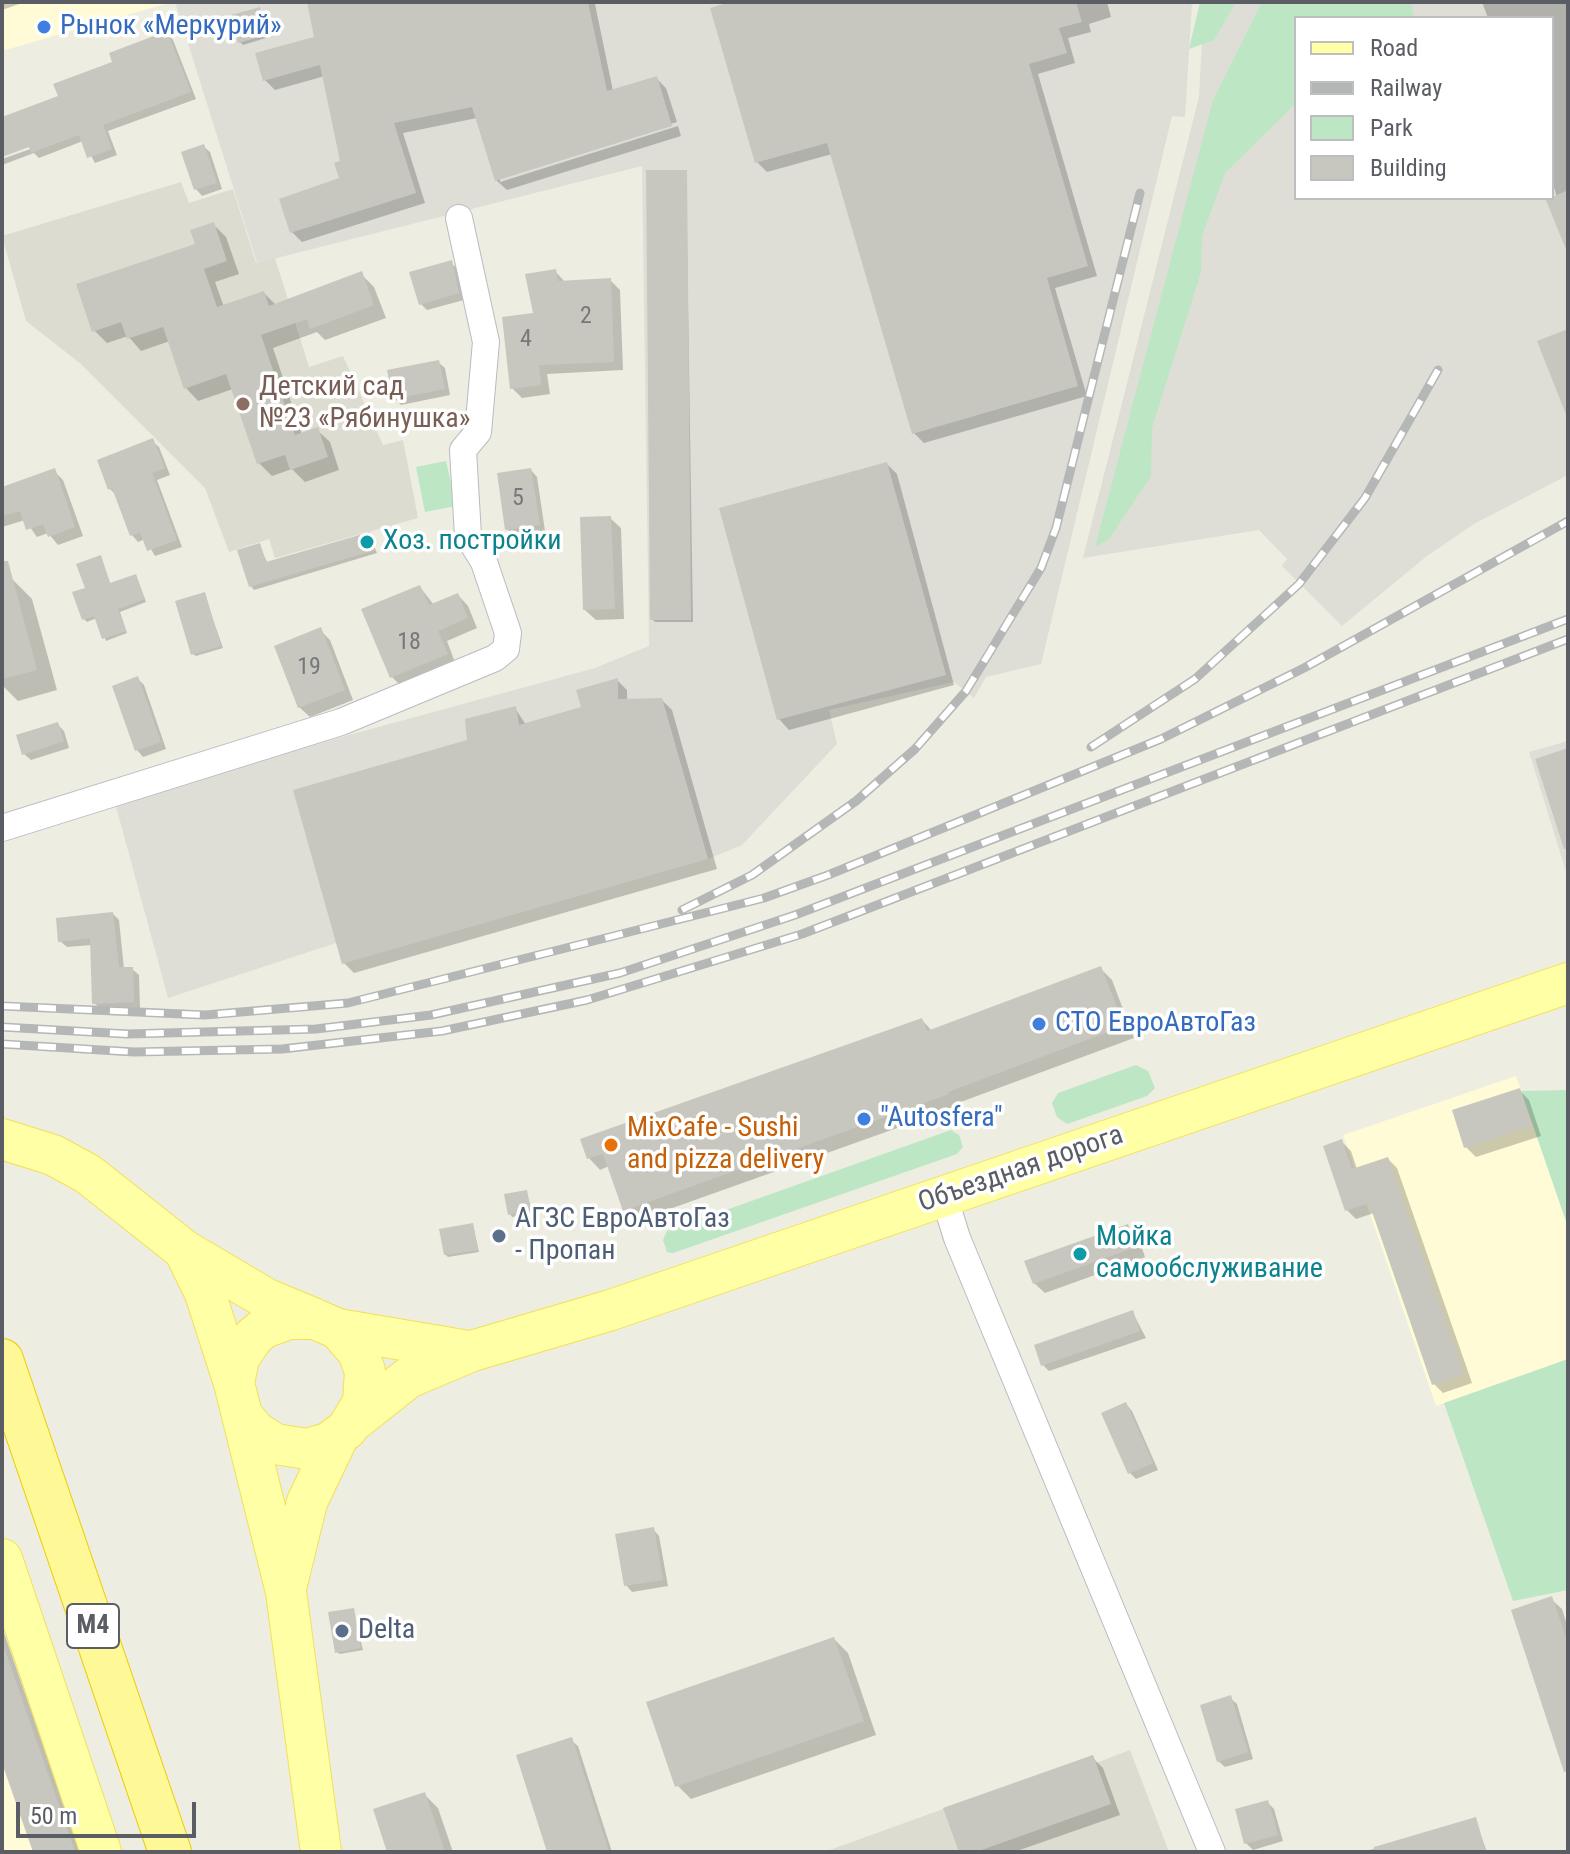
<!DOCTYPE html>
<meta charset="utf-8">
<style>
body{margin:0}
#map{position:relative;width:1570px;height:1854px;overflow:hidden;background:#edede2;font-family:"Roboto Condensed",sans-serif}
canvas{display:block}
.frame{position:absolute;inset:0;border:4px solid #5a5d63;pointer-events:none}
.legend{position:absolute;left:1294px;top:16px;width:260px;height:184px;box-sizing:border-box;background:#fff;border:2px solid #bdbec1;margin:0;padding:10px 14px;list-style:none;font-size:24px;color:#5a5d63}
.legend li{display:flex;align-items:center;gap:16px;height:40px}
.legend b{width:40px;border:2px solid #bdbec1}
.scale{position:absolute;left:16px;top:1802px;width:180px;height:36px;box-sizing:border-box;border:4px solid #5a5d63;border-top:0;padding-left:10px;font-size:24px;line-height:28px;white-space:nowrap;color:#5a5d63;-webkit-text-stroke:6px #fff;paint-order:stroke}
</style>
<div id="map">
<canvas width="1570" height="1854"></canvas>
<div class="frame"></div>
<ul class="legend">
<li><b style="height:10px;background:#ffffa5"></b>Road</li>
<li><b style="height:10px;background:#b5b6b6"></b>Railway</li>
<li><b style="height:22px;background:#bde6c4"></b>Park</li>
<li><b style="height:22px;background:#c8c7bf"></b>Building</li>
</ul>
<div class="scale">50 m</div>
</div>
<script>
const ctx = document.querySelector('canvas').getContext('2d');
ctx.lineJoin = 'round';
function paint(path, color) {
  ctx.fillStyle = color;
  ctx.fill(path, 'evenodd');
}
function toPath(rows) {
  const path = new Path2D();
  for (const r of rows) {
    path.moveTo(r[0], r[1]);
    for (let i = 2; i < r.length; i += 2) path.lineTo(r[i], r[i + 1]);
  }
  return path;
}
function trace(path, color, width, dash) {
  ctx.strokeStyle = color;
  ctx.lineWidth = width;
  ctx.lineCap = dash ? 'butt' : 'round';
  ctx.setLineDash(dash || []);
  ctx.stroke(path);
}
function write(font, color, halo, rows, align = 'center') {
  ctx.font = font + ' "Roboto Condensed",sans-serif';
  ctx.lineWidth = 7;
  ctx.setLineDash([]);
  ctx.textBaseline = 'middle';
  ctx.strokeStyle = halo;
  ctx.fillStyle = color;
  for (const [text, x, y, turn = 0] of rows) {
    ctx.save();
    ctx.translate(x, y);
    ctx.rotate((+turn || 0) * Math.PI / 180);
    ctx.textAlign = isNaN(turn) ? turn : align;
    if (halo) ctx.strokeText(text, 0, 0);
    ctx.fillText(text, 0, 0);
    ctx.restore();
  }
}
const commercial = toPath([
 [2,2,172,2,2,51],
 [1516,1076,1568,1227,1568,1359,1436,1406,1343,1135],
 [2,1642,75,1852,2,1852]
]);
const industrial = toPath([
 [175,2,1192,2,1185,117,1172,116,1041,664,986,677,974,698,954,682,829,710,837,744,742,845,708,859,342,964,336,943,168,998,114,799,595,668,649,646,642,166,257,263],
 [1204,2,1568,2,1568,475,1474,524,1427,556,1342,626,1282,566,1287,559,1259,530,1083,558,1199,97],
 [1296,18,1552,18,1552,198,1296,198],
 [1568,741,1568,878,1529,752]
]);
const education = toPath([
 [181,182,189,203,233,189,256,263,275,258,309,367,343,356,383,445,403,440,418,518,275,558,269,539,229,552,205,488,81,364,26,321,2,236],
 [1130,1750,1169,1852,824,1852,1093,1755,1096,1763]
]);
const green = toPath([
 [1200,2,1236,2,1214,40,1189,49],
 [1262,2,1411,2,1414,18,1296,18,1296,103,1225,173,1202,236,1201,272,1152,428,1151,476,1109,539,1095,547,1213,100],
 [446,461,456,506,425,512,416,467],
 [1136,1065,1148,1071,1155,1088,1147,1096,1067,1124,1057,1117,1052,1103,1058,1093],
 [1568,1090,1568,1227,1521,1091],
 [951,1130,959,1135,963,1147,957,1154,673,1253,667,1252,663,1240,667,1231],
 [1568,1359,1568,1590,1513,1601,1444,1403]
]);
const shadow = toPath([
 [2,2,25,2,2,10],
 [309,2,604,2,595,4,613,91,656,78,666,88,677,122,500,177,500,182,678,126,681,136,507,190,496,180,477,118,403,133,425,203,302,242,292,232,342,179,342,163,325,76,275,90,265,80,317,39],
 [732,2,1107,2,1111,17,1089,24,1091,32,1068,38,1075,63,1038,74,1097,276,1055,288,1087,396,924,443,914,433,832,154,767,172,757,162],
 [1482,2,1568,2,1568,236,1552,180,1552,18,1488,18],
 [259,10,269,37,243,45,240,42],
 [167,33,173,40,196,99,108,131,117,155,95,163,83,141,39,158,34,153,2,165,2,159,39,146,38,142,2,155,2,119,60,97],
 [203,146,210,152,222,189,202,196,196,189],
 [686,172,693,622,655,622,652,619],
 [213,224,226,237,239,274,215,282,224,307,264,293,276,305,361,274,374,287,386,318,325,340,317,332,273,348,302,435,317,430,330,442,339,470,305,482,292,469,272,476,259,463,233,389,198,401,186,388,170,341,141,351,128,336,107,343,94,330,197,245],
 [451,263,458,269,464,300,427,310,421,304],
 [555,271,565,282,610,280,620,290,623,370,547,374,550,394,522,398,512,388,535,315],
 [438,362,445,368,450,395,401,405,394,398],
 [152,441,159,447,170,475,157,480,182,547,155,556,145,539,138,542,132,535,117,496,110,489],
 [887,464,897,474,954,685,789,730,779,719],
 [531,470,537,477,545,531,514,536,507,529],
 [54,471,63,480,83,536,58,545,48,533,37,537,25,520,2,527,2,495],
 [610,518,621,528,624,619,596,620,585,610],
 [369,535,377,553,254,590,251,586,259,545,268,564],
 [100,557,111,585,136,576,146,602,120,612,127,633,106,641,97,618,87,622,84,619],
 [12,579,32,599,57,690,18,701,2,685,2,581],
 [420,587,434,605,458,595,468,606,477,628,447,641,456,665,402,687,392,677],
 [204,594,223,648,196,656,193,654],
 [320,630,330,640,353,700,310,717,299,707],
 [137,678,144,685,166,749,143,757,137,750],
 [617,680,627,690,627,700,662,700,672,710,717,869,354,973,344,963,469,741,515,708,526,725,584,708],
 [57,724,64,731,69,748,31,760,24,754],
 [113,914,119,920,124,969,132,969,139,975,140,1008,101,1009,94,1003,92,945,67,947,60,941],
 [1101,969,1112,980,1134,1038,958,1103,959,1106,636,1221,625,1210,609,1166,600,1170,589,1158,922,1020,932,1031],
 [1519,1090,1529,1100,1541,1136,1476,1157,1466,1147],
 [1342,1142,1351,1151,1357,1169,1388,1159,1397,1168,1472,1383,1443,1393,1434,1384,1374,1213,1356,1219,1347,1210],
 [526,1192,533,1213,512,1217,510,1214],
 [473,1225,479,1252,448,1257,445,1254],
 [1127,1226,1138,1236,1145,1257,1045,1293,1034,1283],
 [1133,1313,1146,1338,1049,1371,1043,1365],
 [1126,1404,1132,1411,1158,1470,1136,1479,1130,1473],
 [653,1529,659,1536,668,1586,632,1592,626,1585],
 [1551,1599,1562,1609,1568,1628,1568,1776,1513,1612],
 [353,1610,363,1650,340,1654,337,1652],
 [2,1627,80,1852,35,1852,2,1757],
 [834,1639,848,1653,876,1735,691,1799,677,1785],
 [1230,1698,1237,1704,1253,1759,1225,1767,1218,1761],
 [571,1740,578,1746,612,1852,550,1852],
 [1093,1758,1103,1768,1120,1815,1014,1852,961,1852],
 [424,1794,438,1808,453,1852,389,1852],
 [1267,1802,1274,1809,1283,1841,1253,1850,1246,1843],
 [1475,1819,1487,1852,1363,1852]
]);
const building = toPath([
 [307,2,588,2,607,91,657,76,672,126,495,181,472,107,394,123,416,193,290,233,279,199,339,178,334,163,340,161,320,65,263,81,255,53,314,37],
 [730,2,1076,2,1082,22,1059,28,1067,53,1029,64,1088,266,1047,278,1078,386,912,434,827,143,755,163,710,8],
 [260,7,267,35,238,43,231,15],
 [167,31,191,92,103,125,112,149,87,158,79,135,31,153,29,147,2,157,2,117,58,96,53,84,112,62,109,53],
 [204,144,217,183,194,190,181,152],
 [646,170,687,170,691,620,650,620],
 [1568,190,1568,252,1567,252,1546,200],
 [214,222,227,261,204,269,217,307,264,291,269,306,362,271,374,305,310,329,307,319,261,335,295,435,318,427,328,457,290,470,285,455,257,464,226,374,184,389,163,327,127,339,121,322,92,332,76,284,195,244,190,230],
 [452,260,459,293,419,305,409,272],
 [556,269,558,281,611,278,614,362,539,365,541,385,510,389,502,317,533,313,525,274],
 [1568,329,1568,417,1567,417,1537,341],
 [439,360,445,389,393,399,387,370],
 [153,438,165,468,152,473,177,540,147,551,140,532,130,536,112,488,108,490,97,460],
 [887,462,946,675,777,720,719,508],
 [55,468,75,527,48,537,43,524,26,530,20,511,2,516,2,487],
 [531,468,540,525,505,530,497,473],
 [611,516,615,609,583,610,580,517],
 [370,532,375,550,249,587,237,550,260,543,266,562],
 [101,555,110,583,136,574,145,599,118,609,126,631,102,639,94,616,82,620,72,592,85,588,76,564],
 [2,561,8,561,37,670,2,679],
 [420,585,429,605,458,593,468,618,438,631,448,654,390,678,361,609],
 [205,592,221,646,191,655,175,601],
 [321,627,345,690,298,708,274,646],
 [138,676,161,742,135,751,112,686],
 [618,678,618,699,662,698,708,859,342,964,293,790,467,740,465,719,516,706,519,725,581,707,576,690],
 [58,722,64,741,22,755,16,735],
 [1568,748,1568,849,1564,849,1535,759],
 [113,912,119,967,133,967,134,1002,92,1004,90,938,58,942,56,918],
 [1101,966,1124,1026,948,1092,949,1094,623,1211,603,1154,587,1159,580,1139,922,1018,927,1031],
 [1520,1088,1532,1126,1464,1148,1452,1110],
 [1342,1139,1352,1169,1388,1157,1464,1374,1432,1385,1369,1203,1345,1211,1323,1146],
 [527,1190,531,1210,508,1215,504,1194],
 [473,1223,478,1250,444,1255,439,1229],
 [1128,1224,1136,1247,1033,1284,1024,1261],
 [1133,1310,1140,1331,1041,1366,1034,1345],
 [1126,1402,1153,1463,1128,1474,1101,1413],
 [654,1527,663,1580,624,1586,615,1534],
 [1552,1596,1568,1644,1568,1771,1564,1772,1511,1610],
 [354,1608,361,1648,335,1653,328,1612],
 [834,1637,864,1721,675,1787,646,1702],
 [2,1651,5,1651,75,1852,33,1852,2,1763],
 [1231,1695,1248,1752,1217,1762,1200,1705],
 [572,1737,609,1852,547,1852,516,1755],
 [1093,1755,1111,1804,976,1852,959,1852,943,1808],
 [425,1792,445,1852,387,1852,373,1809],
 [1268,1800,1278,1835,1244,1844,1235,1809],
 [1476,1817,1486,1852,1374,1852,1374,1847]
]);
const minor = toPath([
 [2,828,341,722,495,658,506,649,508,633,484,562,468,536,463,450,478,432,486,342,459,218],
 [944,1196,957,1238,1212,1852]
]);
const primary = toPath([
 [2,1139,53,1155,88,1174,184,1250,267,1299,315,1319],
 [184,1250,205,1293,234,1383],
 [338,1329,468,1351],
 [242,1415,256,1432,275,1444,307,1449,328,1443,347,1429,363,1402,365,1371,358,1352,338,1329,315,1319,289,1319,264,1328,254,1336,239,1358,234,1383,286,1592,321,1852],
 [355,1420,408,1378,472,1351,611,1310,1568,983],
 [2,1559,101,1852],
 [287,1584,307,1502,338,1437]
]);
const trunk = toPath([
 [2,1360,170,1852]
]);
const rail = toPath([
 [1091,747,1195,679,1299,584,1365,498,1438,370],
 [682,910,752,875,856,801,915,749,966,691,1041,568,1056,528,1140,193],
 [2,1006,205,1015,348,1003,764,898,828,875,1161,739,1304,668,1568,521],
 [2,1027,128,1034,316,1029,431,1015,620,973,795,915,1568,619],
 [2,1044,134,1052,282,1049,442,1031,587,1000,802,934,1568,639]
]);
const markers = [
 [44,27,8,"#3f7fe0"],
 [243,404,8,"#8d6e63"],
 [367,542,8,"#0f9aa8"],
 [1039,1024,8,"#3f7fe0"],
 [864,1119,8,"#3f7fe0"],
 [611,1145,8,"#e8710a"],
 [499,1236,8,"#5c6f8a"],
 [1080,1254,8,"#0f9aa8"],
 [342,1631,8,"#5c6f8a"]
];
const numberNames = [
 ["2",586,317],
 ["4",526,340],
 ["5",518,499],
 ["18",409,643],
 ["19",309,668]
];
const shields = [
 [93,1626,52]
];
const shieldNames = [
 ["M4",93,1626]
];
const shopNames = [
 ["Рынок «Меркурий»",60,27],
 ["СТО ЕвроАвтоГаз",1055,1024],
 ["\"Autosfera\"",880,1119]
];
const educationNames = [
 ["Детский сад",259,388],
 ["№23 «Рябинушка»",259,420]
];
const cultureNames = [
 ["Хоз. постройки",383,542],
 ["Мойка",1096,1238],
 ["самообслуживание",1096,1270]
];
const foodNames = [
 ["MixСafe - Sushi",627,1129],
 ["and pizza delivery",627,1161]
];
const streetNames = [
 ["Объездная дорога",1021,1170,-19]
];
const serviceNames = [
 ["АГЗС ЕвроАвтоГаз",515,1220],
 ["- Пропан",515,1252],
 ["Delta",358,1631]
];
paint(commercial, '#fefbd6');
paint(industrial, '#deded6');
paint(education, '#dddcd0');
paint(green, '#bde6c4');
paint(shadow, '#0003');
paint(building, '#c8c7bf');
trace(minor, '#b9bbc1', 28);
trace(primary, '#f3e055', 42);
trace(trunk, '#efcb00', 44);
trace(minor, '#fff', 26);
trace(primary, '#ffffa5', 40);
trace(trunk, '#fef996', 42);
trace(rail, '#b5b6b6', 9);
trace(rail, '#fff', 6, [18]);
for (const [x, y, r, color] of markers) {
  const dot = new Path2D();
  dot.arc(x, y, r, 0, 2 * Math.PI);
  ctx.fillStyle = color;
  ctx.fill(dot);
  trace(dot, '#fff', 3);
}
write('24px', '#76787a', null, numberNames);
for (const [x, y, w] of shields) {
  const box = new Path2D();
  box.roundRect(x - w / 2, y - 22, w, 44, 6);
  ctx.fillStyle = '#fff';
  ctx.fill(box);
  trace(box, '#5a5d63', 2);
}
write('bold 26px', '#5a5d63', null, shieldNames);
write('28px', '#366cbe', '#fff', shopNames, 'left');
write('28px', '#785e54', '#fff', educationNames, 'left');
write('28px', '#0d838f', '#fff', cultureNames, 'left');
write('28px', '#c56008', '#fff', foodNames, 'left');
write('28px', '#5a5d63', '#fff', streetNames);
write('28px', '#4e5e75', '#fff', serviceNames, 'left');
</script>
